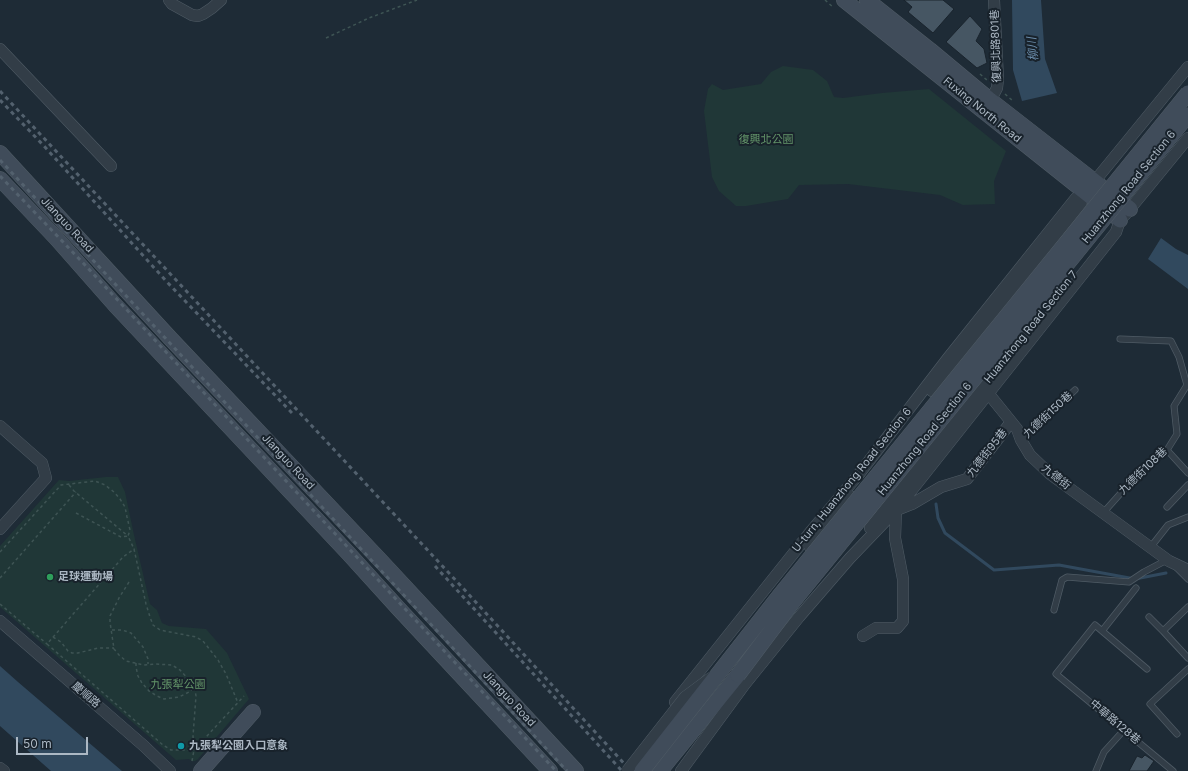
<!DOCTYPE html>
<meta charset="utf-8">
<style>
body{margin:0}
#map{position:relative;width:1188px;height:771px;overflow:hidden;background:#1e2b36;font-family:Inter,sans-serif}
canvas{display:block}
.scale{position:absolute;left:16px;top:737px;width:72px;height:18px;box-sizing:border-box;border:2px solid #acb8c4;border-top:0;padding-left:5px;font-size:12px;line-height:14px;white-space:nowrap;color:#acb8c4;-webkit-text-stroke:3px #18222b;paint-order:stroke}
</style>
<div id="map">
<canvas width="1188" height="771"></canvas>
<div class="scale">50 m</div>
</div>
<script>
const ctx = document.querySelector('canvas').getContext('2d');
ctx.lineJoin = 'round';
function paint(path, color) {
  ctx.fillStyle = color;
  ctx.fill(path, 'evenodd');
}
function toPath(rows) {
  const path = new Path2D();
  for (const r of rows) {
    path.moveTo(r[0], r[1]);
    for (let i = 2; i < r.length; i += 2) path.lineTo(r[i], r[i + 1]);
  }
  return path;
}
function trace(path, color, width, dash) {
  ctx.strokeStyle = color;
  ctx.lineWidth = width;
  ctx.lineCap = dash ? 'butt' : 'round';
  ctx.setLineDash(dash || []);
  ctx.stroke(path);
}
function write(font, color, halo, rows, align = 'center') {
  ctx.font = font + ' Inter,"Noto Sans TC",sans-serif';
  ctx.lineWidth = 4;
  ctx.setLineDash([]);
  ctx.textBaseline = 'middle';
  ctx.strokeStyle = halo;
  ctx.fillStyle = color;
  for (const [text, x, y, turn = 0] of rows) {
    ctx.save();
    ctx.translate(x, y);
    ctx.rotate((+turn || 0) * Math.PI / 180);
    ctx.textAlign = isNaN(turn) ? turn : align;
    if (halo) ctx.strokeText(text, 0, 0);
    ctx.fillText(text, 0, 0);
    ctx.restore();
  }
}
const green = toPath([
 [783,66,813,70,827,81,834,97,843,98,882,93,929,89,1006,151,994,181,995,204,963,205,940,195,848,184,799,185,788,199,746,206,736,206,719,191,712,177,704,111,708,89,712,84,723,90,761,84,771,72],
 [106,477,118,477,125,492,134,535,150,604,157,610,162,623,169,626,206,629,227,653,249,699,198,759,195,761,192,761,189,759,176,760,0,607,0,546,59,480,69,481]
]);
const water = toPath([
 [1012,0,1041,0,1045,59,1057,93,1022,101,1013,70],
 [1161,238,1176,249,1188,255,1188,289,1148,259],
 [0,666,18,682,122,771,51,771,0,726]
]);
const stream = toPath([
 [936,504,938,518,945,533,994,570,1059,565,1135,579,1166,573]
]);
const building = toPath([
 [904,0,943,0,954,9,933,33,908,12,912,7,904,0],
 [970,16,982,29,976,41,984,49,987,63,977,68,946,42,970,16],
 [1145,755,1154,761,1147,771,1129,771,1137,756,1142,758,1145,755]
]);
const path = toPath([
 [825,0,834,8],
 [326,38,369,18,417,0],
 [980,74,988,81],
 [1005,94,1013,101],
 [69,485,74,491,128,536],
 [76,513,121,537,128,536],
 [0,552,61,485,95,481,105,485,114,492,120,499,125,507,127,517,130,530,128,536,134,549],
 [0,578,76,492],
 [129,582,119,598,110,616,110,622,114,649,119,655,126,661,144,665,155,664,172,665,180,670,191,682,195,690,196,696,193,736,194,750,171,750,163,745,47,644,123,557,134,549,146,604,150,617,153,625,160,630,170,632,196,637,203,641,218,660,226,674,238,703],
 [0,604,47,644],
 [112,630,122,630,131,633,143,647,148,659,148,664],
 [53,637,61,642,68,651,72,653,78,653,98,648,114,648],
 [136,663,136,667,138,676,142,683,149,691,157,696,164,699,179,697,189,692,194,688],
 [192,761,194,750,244,696]
]);
const lane = toPath([
 [1021,440,1075,390],
 [1167,450,1188,473],
 [1167,507,1188,485],
 [1103,513,1146,465,1167,450,1177,434,1174,406,1187,385,1179,357,1171,341,1120,339],
 [1150,548,1168,525,1188,517],
 [1177,568,1188,579],
 [1188,607,1163,631,1188,658],
 [1054,610,1062,580,1067,577,1129,582,1144,572,1163,562,1169,561],
 [1149,617,1163,631],
 [1102,631,1136,588],
 [1147,669,1095,625,1056,674,1173,771],
 [1177,734,1150,704,1188,669],
 [1096,771,1104,752,1124,730]
]);
const street = toPath([
 [169,0,172,4,192,15,198,16,203,14,212,8,221,0],
 [0,49,111,166],
 [987,107,997,88,998,79,994,0],
 [1125,215,1188,138],
 [984,389,988,393,1017,429,1021,440,1030,455,1050,474,1169,561,1188,570],
 [932,391,1081,203,1085,193,1188,67],
 [0,426,42,463,46,478,0,529],
 [897,510,912,504,941,487,967,479,1011,422],
 [870,528,1037,320],
 [810,547,850,496],
 [0,621,144,746,170,771],
 [863,636,876,628,897,628,903,621,903,579,895,538,896,510,894,508],
 [675,702,812,530,859,474,948,358,1076,198,1085,193],
 [0,768,4,771],
 [681,771,745,684,799,617,850,558,896,510,1116,232,1120,220]
]);
const secondary = toPath([
 [844,0,1120,220],
 [867,0,930,50,990,100,1130,209],
 [0,153,170,338,380,560,576,771],
 [0,179,56,238,115,305,349,554,398,608,550,771],
 [201,771,253,712],
 [660,771,738,675]
]);
const rail = toPath([
 [0,91,461,586,631,771],
 [0,100,44,146,167,282,292,413],
 [0,160,567,771],
 [0,176,85,265,556,771],
 [435,566,622,771]
]);
const streetBridge = toPath([
 [627,771,685,697,712,677]
]);
const secondaryBridge = toPath([
 [738,675,792,603,1188,115],
 [642,771,780,595,1188,93]
]);
const markers = [
 [50,577,4,"#2e9e5b"],
 [181,746,4,"#0f9aa8"]
];
const streetNames = [
 ["復興北路801巷",996,46,-92],
 ["Fuxing North Road",982,110,39],
 ["Huanzhong Road Section 6",1129,187,-51],
 ["Jianguo Road",67,225,47],
 ["Huanzhong Road Section 7",1031,327,-51],
 ["九德街150巷",1048,415,-43],
 ["Huanzhong Road Section 6",925,439,-51],
 ["九德街95巷",987,453,-52],
 ["Jianguo Road",288,462,47],
 ["九德街108巷",1143,471,-44],
 ["九德街",1056,477,39],
 ["U-turn, Huanzhong Road Section 6",852,480,-51],
 ["慶順路",86,695,41],
 ["Jianguo Road",509,699,47],
 ["中華路128巷",1115,722,40]
];
const parkNames = [
 ["復興北公園",766,140],
 ["九張犁公園",178,685]
];
const poiNames = [
 ["足球運動場",58,577],
 ["九張犁公園入口意象",189,746]
];
const waterNames = [
 ["柳川",1033,49,-95]
];
paint(green, '#203737');
paint(water, '#31495e');
trace(stream, '#31495e', 3);
paint(building, '#465663');
trace(building, '#1a242d', 1);
trace(lane, '#4f5b65', 7);
trace(street, '#4f5b65', 12);
trace(secondary, '#4f5b65', 16);
trace(path, '#3e5454', 1.5, [3, 3]);
trace(lane, '#323d47', 5.5);
trace(street, '#323d47', 11);
trace(secondary, '#404c5a', 15);
trace(rail, '#53616e', 3, [4, 4]);
trace(streetBridge, '#4f5b65', 12, []);
trace(secondaryBridge, '#4f5b65', 16, []);
trace(streetBridge, '#323d47', 11);
trace(secondaryBridge, '#404c5a', 15);
for (const [x, y, r, color] of markers) {
  const dot = new Path2D();
  dot.arc(x, y, r, 0, 2 * Math.PI);
  ctx.fillStyle = color;
  ctx.fill(dot);
  trace(dot, '#18222b', 1.5);
}
write('11px', '#acb8c4', '#18222b', streetNames);
write('11px', '#639569', '#18222b', parkNames);
write('bold 11px', '#acb8c4', '#18222b', poiNames, 'left');
write('italic 12px', '#6b8caa', '#18222b', waterNames);
</script>
